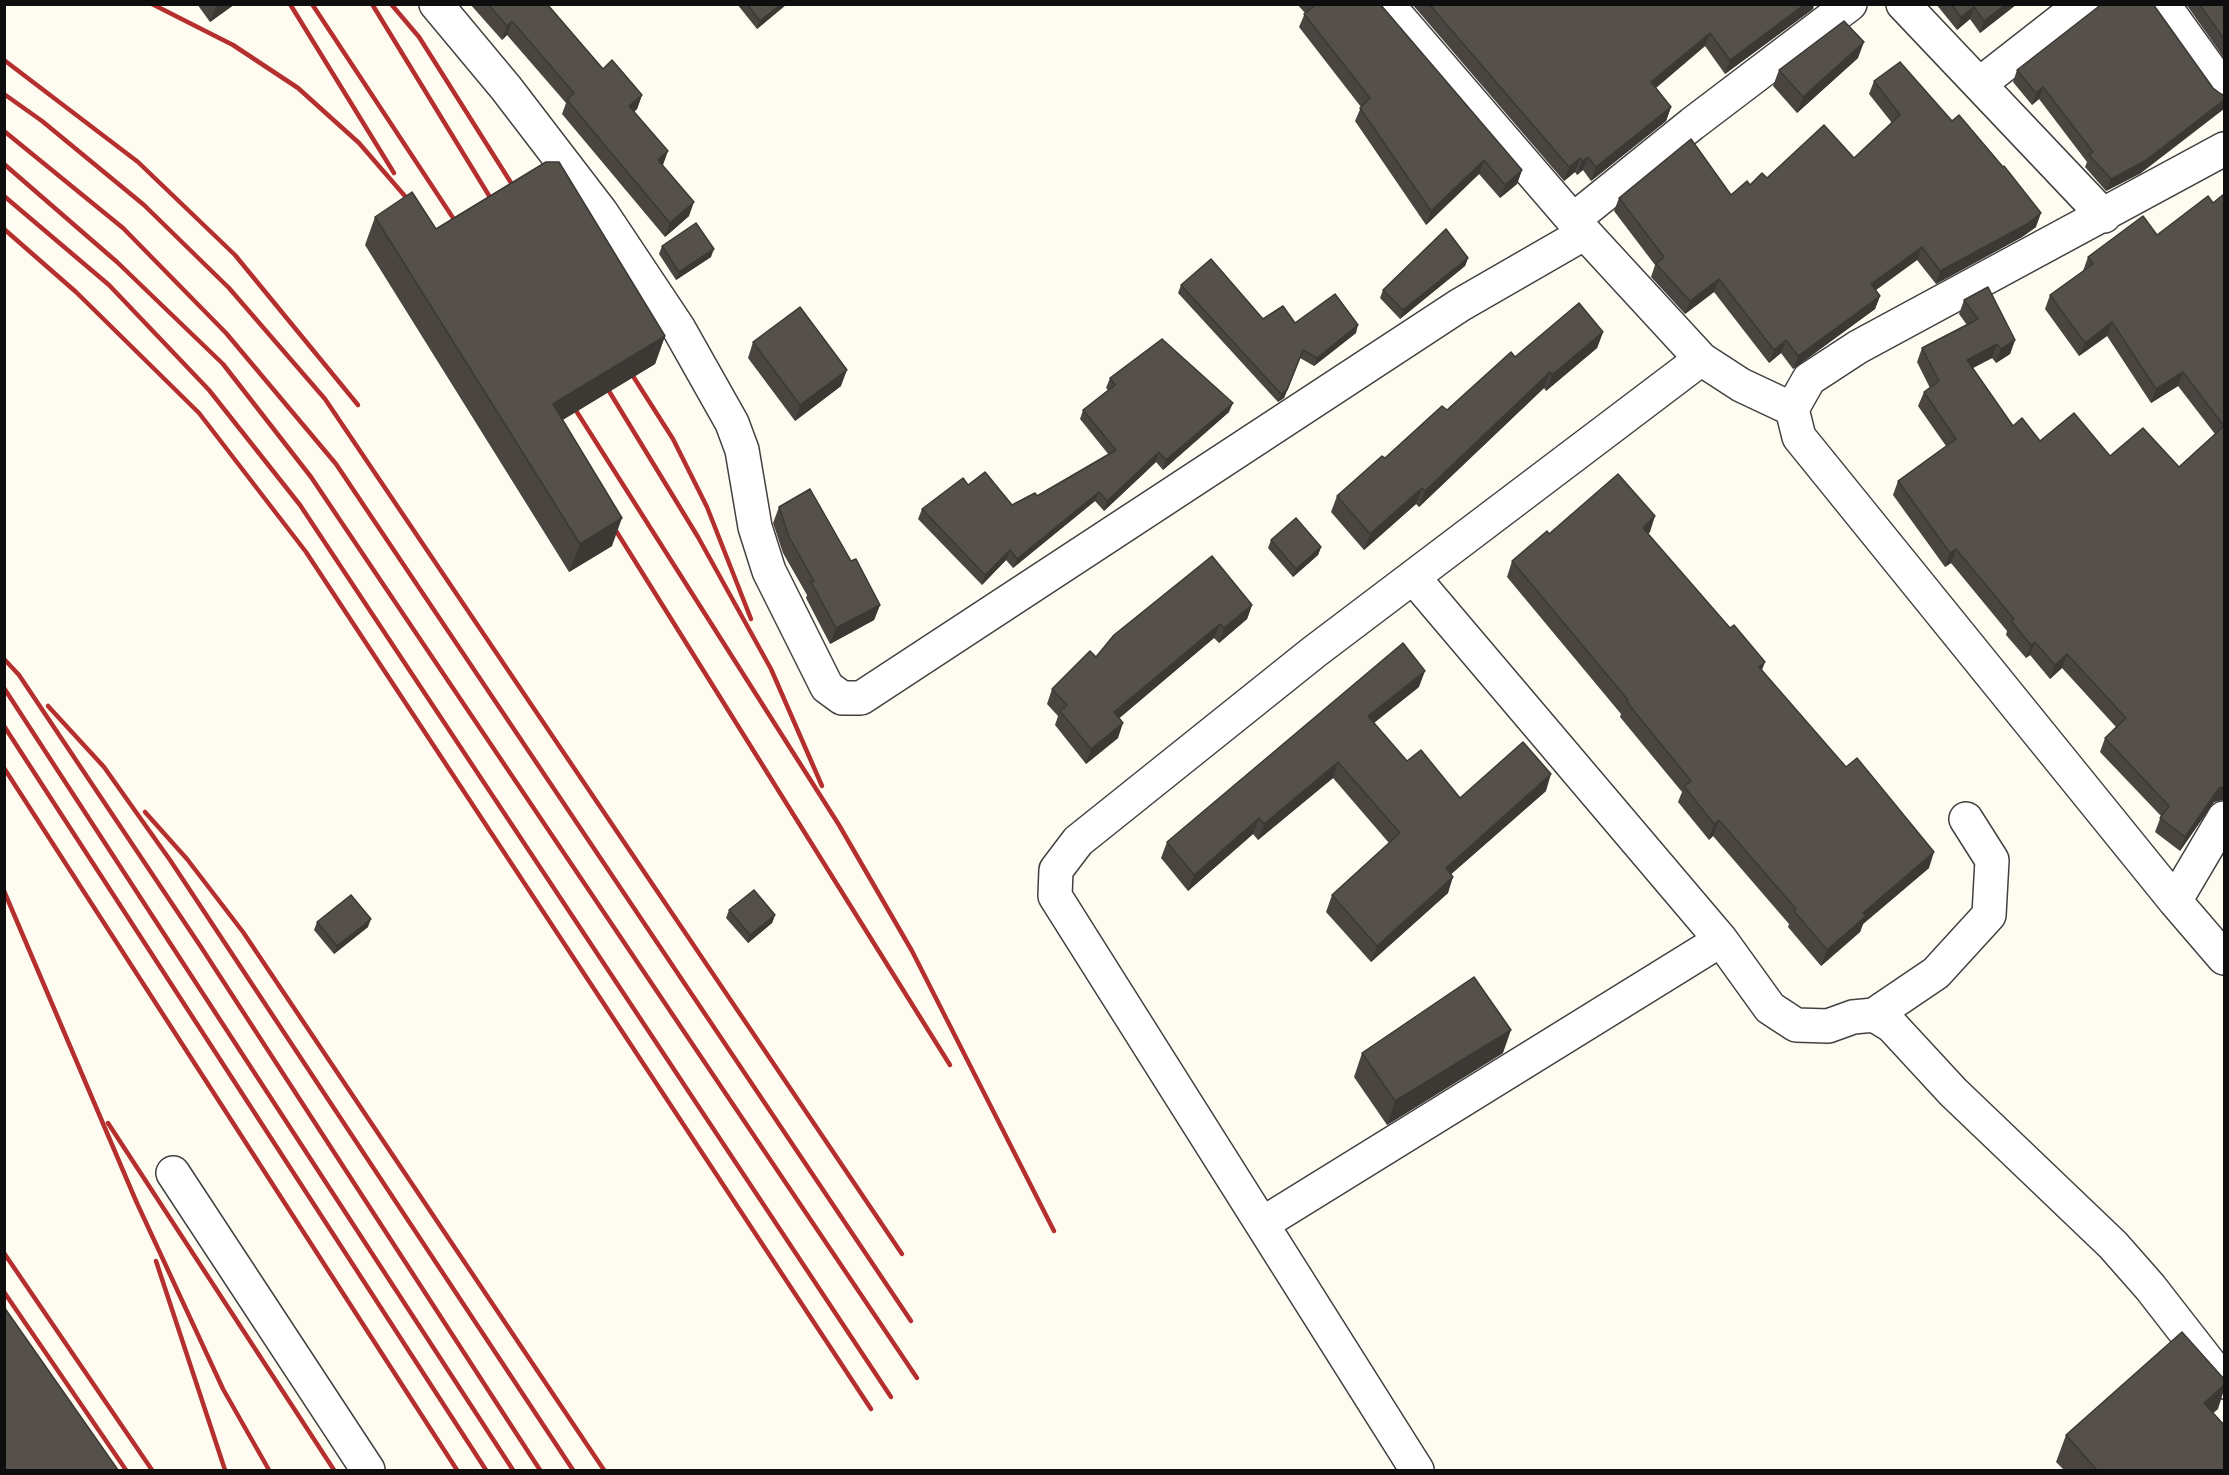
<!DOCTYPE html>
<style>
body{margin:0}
#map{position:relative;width:2229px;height:1475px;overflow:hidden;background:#fefcf0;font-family:Lora,serif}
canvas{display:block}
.frame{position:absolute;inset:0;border:6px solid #0e0e0e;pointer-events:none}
</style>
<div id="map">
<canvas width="2229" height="1475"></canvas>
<div class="frame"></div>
</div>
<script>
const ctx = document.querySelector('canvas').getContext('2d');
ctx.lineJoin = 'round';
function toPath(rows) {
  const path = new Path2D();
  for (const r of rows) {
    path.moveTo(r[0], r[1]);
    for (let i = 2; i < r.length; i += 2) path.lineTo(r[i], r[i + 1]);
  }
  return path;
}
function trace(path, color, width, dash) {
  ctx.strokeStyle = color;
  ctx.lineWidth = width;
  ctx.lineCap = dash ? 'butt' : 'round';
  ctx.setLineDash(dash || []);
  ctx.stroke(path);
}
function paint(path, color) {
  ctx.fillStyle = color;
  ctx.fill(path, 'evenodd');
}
const minor = toPath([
 [436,4,506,88,601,212,679,329,732,423,742,450,755,527,769,571,827,687,842,698,861,698,1460,305,1585,233],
 [1387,4,1573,220,1701,359,1741,385,1792,409],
 [1903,4,2104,216],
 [2163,4,2224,89],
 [1981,83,2082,4],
 [2224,149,1858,347,1809,379,1792,409,1799,437,2175,901,2224,958],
 [1573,220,1692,124,1850,4],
 [1413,577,1721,940,1770,1008,1796,1025,1828,1026,1853,1017,1874,1015,1892,1026,1953,1092,2113,1245,2150,1287,2224,1382],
 [2175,901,2224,818],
 [1874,1015,1936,973,1989,915,1992,860,1966,819],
 [173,1173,368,1470],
 [1262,1224,1721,940],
 [1417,1470,1055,896,1056,870,1078,841,1314,652,1701,359]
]);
const rail = toPath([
 [152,4,233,45,298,88,359,143,417,210],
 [290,4,394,173],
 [312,4,463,233],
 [372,4,499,212],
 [391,4,419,37,520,197],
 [4,60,138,162,235,255,358,405],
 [4,94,42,121,144,205,229,288,325,399,902,1254],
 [4,131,123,228,226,333,336,464,911,1321],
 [4,164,117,262,223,364,311,477,917,1378],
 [4,196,109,285,209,390,300,505,891,1397],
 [4,229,76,292,199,413,306,552,871,1409],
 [624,362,673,439,707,507,751,619],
 [601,378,698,537,771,669,822,786],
 [568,398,839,825,912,951,1054,1231],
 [608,518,950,1065],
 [4,659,19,675,201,947,540,1470],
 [4,688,513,1470],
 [48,706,104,767,170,860,573,1470],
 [4,726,486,1470],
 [4,768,457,1470],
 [145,812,187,859,243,932,604,1470],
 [4,891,136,1201,223,1389,269,1470],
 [108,1123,334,1470],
 [4,1253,152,1470],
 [156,1261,225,1470],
 [4,1292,126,1470]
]);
const wall = toPath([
 [197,4,235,4,210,22],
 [470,4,547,4,603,69,642,95,637,109,634,112,689,216,665,237,562,114,566,103,507,35,502,40],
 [737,4,787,4,757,29],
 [1297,4,1380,4,1522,170,1517,184,1500,198,1479,174,1426,225,1355,121,1361,107,1299,27,1305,13],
 [1412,4,1814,4,1813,9,1725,74,1705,46,1656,88,1671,107,1666,121,1591,181,1583,170,1577,175,1575,172,1564,181],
 [1936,4,2017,4,1980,33,1970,19,1957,30],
 [2186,4,2224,4,2224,58],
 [2098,7,2141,173,2106,191,2085,167,2087,162,2039,99,2032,105,2013,82,2017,70],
 [1858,58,1797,113,1773,86,1779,70],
 [1874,81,2036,227,2022,237,1936,284,1917,260,1876,290,1880,296,1875,309,1793,369,1781,353,1769,363,1714,292,1685,314,1651,277,1655,265,1614,211,1619,198,1731,195,1750,185,1767,178,1854,158,1892,123,1869,94],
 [2224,194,2224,800,2214,802,2180,851,2155,832,2161,816,2100,752,2105,738,2116,727,2062,668,2050,679,2030,655,2026,658,2006,635,2007,631,1951,563,1945,567,1893,495,1898,481,1946,446,1918,406,1924,392,1930,388,1917,362,1922,348,1967,325,1959,314,1964,300,2015,340,2010,354,1996,363,1992,358,1972,368,2013,426,2040,441,2110,456,2179,467,2215,434,2178,386,2151,403,2107,336,2079,356,2045,309,2050,295,2083,271,2088,257,2157,235,2213,203],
 [375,217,436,229,665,336,655,364,562,420,612,546,569,572,365,245],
 [662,246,711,257,676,280,659,254],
 [1468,258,1465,266,1400,319,1380,298,1383,290],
 [1181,285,1263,319,1295,323,1356,333,1314,366,1300,358,1284,398,1278,402,1178,293],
 [1603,332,1597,348,1546,391,1544,388,1419,507,1416,504,1364,550,1331,512,1337,496,1515,357],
 [753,342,841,386,795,421,748,358],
 [1110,378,1229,412,1163,470,1156,462,1104,511,1095,501,1013,568,1006,560,982,585,918,519,922,509,968,485,1012,505,1037,496,1109,455,1080,419,1083,410,1108,390,1106,388],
 [779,507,851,561,880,605,874,620,830,644,806,598,807,595,783,553,773,523],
 [1650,532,1648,534,1762,671,1929,868,1863,924,1860,932,1821,966,1788,927,1789,924,1713,836,1709,840,1678,802,1682,792,1620,717,1621,714,1507,577,1512,561,1549,534],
 [1271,540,1321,547,1318,555,1293,577,1268,548],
 [1252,605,1247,619,1219,643,1214,638,1119,718,1118,738,1086,764,1055,725,1058,716,1047,704,1052,689],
 [1419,687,1374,723,1407,761,1460,798,1546,791,1451,874,1448,893,1371,962,1326,912,1332,895,1389,843,1333,778,1258,840,1253,834,1188,891,1161,858,1167,842],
 [729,910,775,915,772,923,748,943,726,918],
 [317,922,368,927,334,954,314,930],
 [1362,1053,1503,1053,1387,1125,1354,1077],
 [2218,1409,2213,1412,2224,1470,2064,1470,2056,1462,2066,1435]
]);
const shadedWall = toPath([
 [219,4,235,4,210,22,216,7],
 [781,4,787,4,757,29,760,21],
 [1805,4,1814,4,1813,9,1725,74,1730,60],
 [2006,4,2017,4,1980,33,1984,21],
 [1974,7,1970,19,1957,30,1961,17],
 [512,21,507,35,502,40,507,26],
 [1710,33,1705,46,1646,96,1651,82],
 [1864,42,1858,58,1797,113,1803,97],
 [2043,87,2039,99,2032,105,2036,93],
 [642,95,637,109,624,120,629,106],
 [2224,100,2224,109,2141,173,2106,191,2111,179],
 [1671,107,1666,121,1591,181,1596,167],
 [668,151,663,165,653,174,658,160],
 [1588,157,1583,170,1577,175,1582,161],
 [1580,158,1575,172,1564,181,1569,167],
 [1484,160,1479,174,1426,225,1431,211],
 [1522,170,1517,184,1500,198,1505,185],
 [694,202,689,216,665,237,670,223],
 [2041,213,2036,227,2022,237,1936,284,1940,271],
 [1922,247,1917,260,1866,297,1871,284],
 [714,249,711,257,676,280,679,272],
 [1468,258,1465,266,1400,319,1403,310],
 [1719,279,1714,292,1685,314,1690,301],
 [1880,296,1875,309,1793,369,1798,356],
 [2112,322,2107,336,2079,356,2085,343],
 [1358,325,1356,333,1314,366,1317,358],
 [1603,332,1597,348,1546,391,1552,375],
 [665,336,655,364,543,432,553,404],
 [1786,340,1781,353,1769,363,1774,350],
 [2015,340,2010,354,1996,363,2001,349],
 [1997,344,1992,358,1962,374,1967,360],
 [1303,350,1284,398,1278,402,1281,394],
 [847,370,841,386,795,421,800,405],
 [1550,372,1544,388,1419,507,1425,491],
 [2183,372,2178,386,2151,403,2156,389],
 [1233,403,1229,412,1163,470,1166,460],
 [1159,452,1156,462,1104,511,1107,501],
 [1422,488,1416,504,1364,550,1370,534],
 [1099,492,1095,501,1013,568,1017,559],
 [1655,516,1650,532,1637,543,1643,528],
 [622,518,612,546,569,572,580,544],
 [1321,547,1318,555,1293,577,1296,569],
 [1956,549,1951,563,1945,567,1950,553],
 [1010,550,1006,560,982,585,985,575],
 [880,605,874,620,830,644,836,628],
 [1252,605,1247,619,1219,643,1224,628],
 [1220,624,1214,638,1109,727,1114,712],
 [2035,642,2030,655,2026,658,2031,645],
 [2067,654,2062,668,2050,679,2055,665],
 [1765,662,1759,678,1759,667],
 [1425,671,1419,687,1362,732,1368,716],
 [1123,723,1118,738,1086,764,1091,749],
 [1338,762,1333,778,1258,840,1264,824],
 [1551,774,1546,791,1440,884,1446,868],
 [2224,787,2224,799,2214,802,2180,851,2185,837,2219,788],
 [1259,818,1253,834,1188,891,1194,875],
 [1719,820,1713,836,1709,840,1714,824],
 [1934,852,1929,868,1863,924,1860,932,1821,966,1827,950,1863,913],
 [1453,877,1448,893,1371,962,1377,946],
 [775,915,772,923,748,943,750,935],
 [371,919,368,927,334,954,337,946],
 [1511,1030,1503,1053,1387,1125,1395,1101],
 [2224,1385,2224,1390,2218,1409,2195,1429,2204,1403]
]);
const building = toPath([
 [488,4,547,4,603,69,612,60,642,95,629,106,668,151,658,160,694,202,670,223,567,100,574,93,512,21,507,26,488,4],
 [747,4,781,4,760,21,747,4],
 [1314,4,1380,4,1522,170,1505,185,1484,160,1431,211,1360,108,1370,98,1304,14,1315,5,1314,4],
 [1429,4,1805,4,1730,60,1710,33,1651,82,1671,107,1596,167,1588,157,1582,161,1580,158,1569,167,1429,4],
 [1951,4,2006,4,1984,21,1974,7,1961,17,1951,4],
 [2099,4,2153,4,2213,88,2221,94,2224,95,2224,100,2145,161,2111,179,2089,155,2093,152,2043,87,2036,93,2017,70,2098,7,2099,4],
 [2199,4,2224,4,2224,39,2199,4],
 [1844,21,1864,42,1803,97,1779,70,1844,21],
 [1900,62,1952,121,1959,115,2003,167,2004,166,2041,213,2027,224,1940,271,1922,247,1871,284,1880,296,1798,356,1786,340,1774,350,1719,279,1690,301,1656,264,1664,257,1619,198,1691,139,1731,195,1747,181,1750,185,1762,173,1767,178,1824,125,1854,158,1900,115,1874,81,1900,62],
 [546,162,559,162,665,336,553,404,622,518,580,544,375,217,412,192,436,229,546,162],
 [2224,194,2224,787,2219,788,2185,837,2160,818,2169,806,2105,738,2126,718,2067,654,2055,665,2035,642,2031,645,2011,621,2014,619,1956,549,1950,553,1898,481,1956,439,1924,392,1939,381,1922,348,1978,319,1964,300,1988,287,2015,340,2001,349,1997,344,1967,360,2013,426,2022,418,2040,441,2074,413,2110,456,2143,428,2179,467,2224,426,2183,372,2156,389,2112,322,2085,343,2050,295,2093,264,2088,257,2143,216,2157,235,2208,196,2213,203,2224,194],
 [696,223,714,249,679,272,662,246,696,223],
 [1446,229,1468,258,1403,310,1383,290,1446,229],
 [1211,259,1263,319,1283,306,1295,323,1335,294,1358,325,1317,358,1303,350,1287,390,1281,394,1181,285,1211,259],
 [1579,303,1603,332,1552,375,1550,372,1425,491,1422,488,1370,534,1337,496,1382,456,1385,458,1442,406,1447,410,1511,352,1515,357,1579,303],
 [800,307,847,370,800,405,753,342,800,307],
 [1162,339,1233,403,1166,460,1159,452,1107,501,1099,492,1017,559,1010,550,985,575,922,509,963,478,968,485,985,472,1012,505,1035,493,1037,496,1116,450,1083,410,1115,385,1110,378,1162,339],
 [1618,474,1655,516,1643,528,1730,628,1734,625,1765,662,1759,667,1846,767,1857,758,1934,852,1863,913,1866,916,1827,950,1794,911,1796,909,1719,820,1714,824,1684,786,1691,781,1626,701,1628,700,1512,561,1547,531,1549,534,1618,474],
 [810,489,851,561,856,559,880,605,836,628,811,582,814,581,789,537,779,507,810,489],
 [1296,518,1321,547,1296,569,1271,540,1296,518],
 [1212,556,1252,605,1224,628,1220,624,1114,712,1123,723,1091,749,1060,711,1067,705,1052,689,1090,651,1096,657,1114,635,1212,556],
 [1403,643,1425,671,1368,716,1407,761,1421,750,1460,798,1523,742,1551,774,1446,868,1453,877,1377,946,1332,895,1400,833,1338,762,1264,824,1259,818,1194,875,1167,842,1403,643],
 [754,890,775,915,750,935,729,910,754,890],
 [351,895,371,919,337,946,317,922,351,895],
 [1474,977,1511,1030,1395,1101,1362,1053,1474,977],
 [4,1307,118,1470,7,1470,4,1467,4,1307],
 [2182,1332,2224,1379,2224,1385,2204,1403,2224,1425,2224,1470,2097,1470,2066,1435,2182,1332]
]);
trace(minor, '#414141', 36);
trace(minor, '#fff', 33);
trace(rail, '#b52f2f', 4.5);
paint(wall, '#4a4540');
paint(shadedWall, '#3c3834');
paint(building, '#56504b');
trace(building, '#3c3834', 1.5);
</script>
